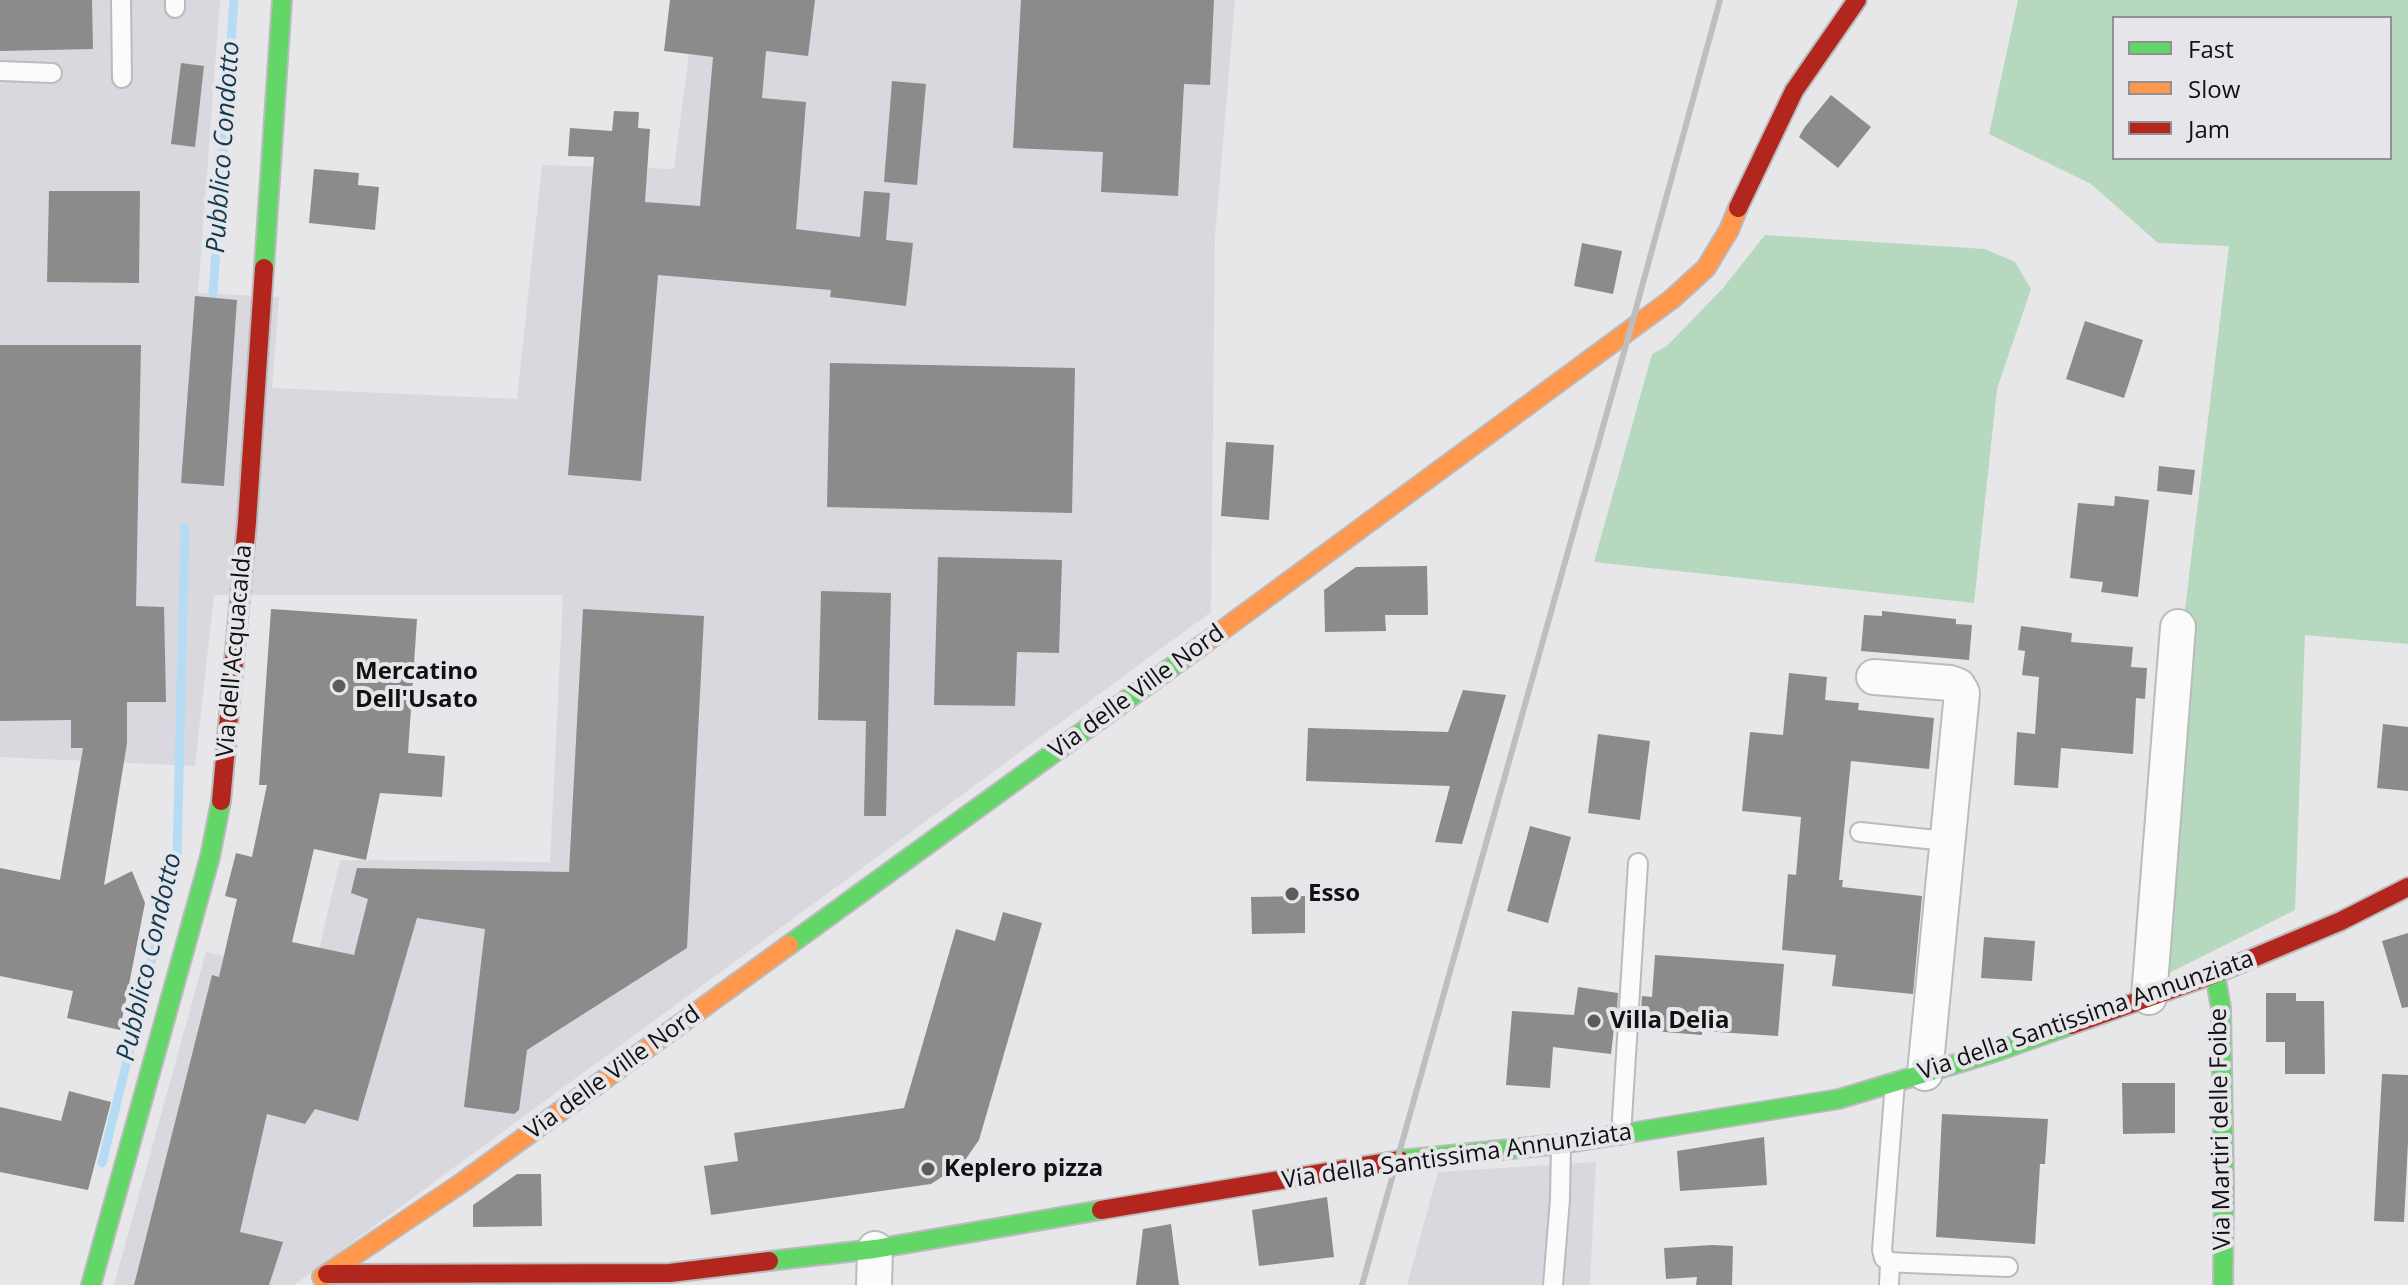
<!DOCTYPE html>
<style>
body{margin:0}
#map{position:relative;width:2408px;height:1285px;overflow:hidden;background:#e7e7e9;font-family:"Open Sans",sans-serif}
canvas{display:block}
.legend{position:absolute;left:2112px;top:16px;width:280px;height:144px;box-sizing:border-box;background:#e6e6ea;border:2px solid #919194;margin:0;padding:10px 14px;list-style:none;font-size:24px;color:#111112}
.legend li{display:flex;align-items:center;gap:16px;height:40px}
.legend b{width:40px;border:2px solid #919194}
</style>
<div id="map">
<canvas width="2408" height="1285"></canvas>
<ul class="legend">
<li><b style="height:10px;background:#63d668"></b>Fast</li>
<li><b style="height:10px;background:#ff974d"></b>Slow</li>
<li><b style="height:10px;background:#b3261e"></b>Jam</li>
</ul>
</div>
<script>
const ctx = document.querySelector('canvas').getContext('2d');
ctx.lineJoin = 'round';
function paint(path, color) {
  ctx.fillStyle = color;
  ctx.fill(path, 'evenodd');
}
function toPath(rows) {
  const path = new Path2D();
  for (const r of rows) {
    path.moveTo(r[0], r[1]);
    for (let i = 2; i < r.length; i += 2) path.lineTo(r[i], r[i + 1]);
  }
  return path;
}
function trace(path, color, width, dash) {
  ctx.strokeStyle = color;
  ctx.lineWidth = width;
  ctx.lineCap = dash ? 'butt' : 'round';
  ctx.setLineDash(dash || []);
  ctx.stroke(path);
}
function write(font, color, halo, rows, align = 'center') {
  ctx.font = font + ' "Open Sans",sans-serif';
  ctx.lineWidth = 8;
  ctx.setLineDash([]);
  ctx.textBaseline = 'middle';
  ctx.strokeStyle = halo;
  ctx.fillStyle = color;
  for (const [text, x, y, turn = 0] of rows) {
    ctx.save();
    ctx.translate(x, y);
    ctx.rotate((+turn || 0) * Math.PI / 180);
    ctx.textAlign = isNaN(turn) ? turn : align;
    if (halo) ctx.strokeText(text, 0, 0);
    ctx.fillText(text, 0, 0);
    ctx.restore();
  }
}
const built = toPath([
 [0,0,220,0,198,293,279,297,272,388,517,399,542,165,674,169,696,0,1235,0,1215,236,1211,612,294,1285,114,1285,206,952,313,975,340,860,550,862,563,595,214,595,195,766,0,757],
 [1596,1162,1590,1285,1407,1285,1438,1172]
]);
const green = toPath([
 [2018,0,2408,0,2408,644,2305,635,2295,910,2163,976,2185,609,2229,246,2158,243,2091,184,1989,134],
 [2114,18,2390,18,2390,158,2114,158],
 [1765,235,1985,249,2015,262,2031,289,1997,389,1974,603,1594,562,1652,354,1667,346,1723,288]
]);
const stream = toPath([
 [213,293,234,0],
 [102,1163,177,857,185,527]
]);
const building = toPath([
 [0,0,92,0,93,49,0,51],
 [670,0,815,0,808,56,766,51,762,98,806,102,796,229,860,237,864,191,890,193,886,240,913,243,906,306,830,297,831,290,658,275,641,481,568,475,594,157,568,156,570,128,612,131,614,111,639,112,638,128,650,129,645,202,700,206,713,57,664,51],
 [1021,0,1214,0,1210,85,1184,84,1178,196,1101,192,1103,152,1013,148],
 [181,63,204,66,195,147,171,144],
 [892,81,926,84,917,185,884,182],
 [1831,95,1871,127,1838,168,1799,137,1804,128],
 [314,169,359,173,358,185,379,187,375,230,309,223],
 [49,191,140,191,139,283,47,282],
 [1582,243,1622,251,1613,294,1574,286],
 [195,296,237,300,224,486,181,483],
 [2085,321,2143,340,2124,398,2066,379],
 [0,345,141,345,136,606,164,607,166,702,127,702,127,743,104,885,132,871,145,903,120,1030,67,1018,73,991,0,976,0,868,60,880,83,748,71,748,71,720,0,721],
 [830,363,1075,368,1072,513,827,507],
 [1226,442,1274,445,1269,520,1221,516],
 [2159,466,2195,470,2192,495,2157,491],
 [2115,496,2149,500,2138,597,2101,592,2103,582,2070,578,2078,503,2114,506],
 [938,557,1062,560,1059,653,1017,652,1015,706,934,705],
 [1427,566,1428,615,1385,615,1386,631,1325,632,1324,590,1356,567],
 [821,591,891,593,886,816,864,816,866,721,818,720],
 [271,609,417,619,408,753,445,756,442,797,380,793,366,860,314,849,292,942,354,955,368,899,351,893,357,868,569,872,583,609,704,616,687,948,527,1050,519,1110,514,1114,464,1107,485,929,417,918,358,1121,315,1109,305,1124,267,1114,240,1232,283,1242,269,1285,134,1285,212,975,219,977,237,899,225,896,236,853,252,857,267,785,259,785],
 [1882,611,1956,619,1956,624,1972,625,1969,660,1861,651,1864,615,1882,616],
 [2021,626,2072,633,2071,642,2133,647,2131,667,2147,668,2145,699,2136,698,2133,754,2061,748,2058,788,2014,785,2017,732,2035,734,2039,677,2022,675,2025,651,2018,650],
 [1789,673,1827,677,1825,700,1859,703,1858,710,1934,718,1929,769,1851,761,1839,880,1843,880,1842,887,1922,896,1913,994,1832,986,1836,955,1782,950,1788,874,1796,875,1801,817,1742,811,1750,732,1783,735],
 [1463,690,1506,695,1462,844,1435,842,1450,786,1306,781,1308,728,1448,732],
 [2383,724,2408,727,2408,791,2377,788],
 [1598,734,1650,741,1640,820,1588,813],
 [1530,826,1571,837,1548,923,1507,911],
 [1305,896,1305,933,1252,934,1251,897],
 [1003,912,1042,923,979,1140,963,1163,931,1184,711,1215,704,1166,738,1161,734,1133,904,1108,956,929,995,941],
 [2408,933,2408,1007,2402,1008,2382,941],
 [1984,937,2035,941,2032,981,1981,978],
 [1655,955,1784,964,1778,1036,1702,1031,1702,1035,1640,1030,1642,996,1652,997],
 [1578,987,1618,993,1616,1028,1614,1028,1611,1054,1553,1047,1550,1088,1506,1085,1512,1011,1574,1015],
 [2266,993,2296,993,2296,1001,2324,1001,2325,1074,2285,1074,2285,1042,2266,1042],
 [2382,1074,2408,1075,2408,1142,2404,1222,2374,1221],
 [2122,1083,2175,1083,2175,1133,2123,1134],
 [69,1091,111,1102,88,1190,0,1172,0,1107,61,1121],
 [1942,1114,2048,1119,2045,1164,2040,1164,2035,1244,1936,1237],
 [1764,1137,1767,1185,1680,1191,1677,1151],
 [517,1174,541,1174,542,1226,473,1227,473,1205],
 [1327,1197,1334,1257,1259,1266,1252,1210],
 [1171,1224,1179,1285,1136,1285,1143,1229],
 [1712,1245,1733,1246,1732,1285,1696,1285,1697,1277,1666,1279,1664,1248]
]);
const lane = toPath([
 [121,0,122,78],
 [175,8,175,0],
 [0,71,52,73],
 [1860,832,1946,841],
 [1895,1082,1882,1250,1884,1258,1890,1262,1907,1263,2008,1267],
 [1621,1135,1638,863],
 [1553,1285,1560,1199,1561,1144],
 [1889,1285,1890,1262]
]);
const street = toPath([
 [1874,677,1950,683,1958,686,1962,693,1925,1073],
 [2149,997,2178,627],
 [874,1285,875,1249]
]);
const fast = toPath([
 [264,268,282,0],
 [789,945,1205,643],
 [2215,974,2221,1008,2224,1186,2223,1285],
 [1400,1160,1561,1144,1839,1099,1995,1052,2071,1025],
 [769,1261,875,1249,1101,1210],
 [91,1285,210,857,221,801]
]);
const slow = toPath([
 [1205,643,1672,299,1706,268,1729,230,1738,208],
 [322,1277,463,1182,789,945]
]);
const jam = toPath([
 [1738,208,1794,91,1857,0],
 [221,801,247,522,264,268],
 [2071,1025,2215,974,2341,921,2408,887],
 [1101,1210,1400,1160],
 [327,1274,670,1273,769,1261]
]);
const rail = toPath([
 [1362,1285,1631,327,1720,0]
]);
const markers = [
 [339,686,8,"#5c5c5d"],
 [1292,894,8,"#5c5c5d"],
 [1594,1021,8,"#5c5c5d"],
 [928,1169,8,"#5c5c5d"]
];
const streetNames = [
 ["Via dell'Acquacalda",235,651,-85],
 ["Via delle Ville Nord",1137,692,-36],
 ["Via della Santissima Annunziata",2086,1016,-19],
 ["Via delle Ville Nord",613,1073,-36],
 ["Via Martiri delle Foibe",2221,1129,-91],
 ["Via della Santissima Annunziata",1457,1157,-8]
];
const poiNames = [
 ["Mercatino",355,672],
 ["Dell'Usato",355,700],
 ["Esso",1308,894],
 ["Villa Delia",1610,1021],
 ["Keplero pizza",944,1169]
];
const waterNames = [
 ["Pubblico Condotto",224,147,-86],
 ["Pubblico Condotto",150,957,-77]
];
paint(built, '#d8d8de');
paint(green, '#b6d8be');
trace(stream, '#b5dbf5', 9);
paint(building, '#8c8b8c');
trace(lane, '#babbbc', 22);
trace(street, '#babbbc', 38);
trace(fast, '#babbbc', 22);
trace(slow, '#babbbc', 22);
trace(jam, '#babbbc', 22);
trace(lane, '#fbfbfc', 18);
trace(street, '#fbfbfc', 34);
trace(fast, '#63d668', 18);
trace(slow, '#ff974d', 18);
trace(jam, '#b3261e', 18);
trace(rail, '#bebebf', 6);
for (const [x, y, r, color] of markers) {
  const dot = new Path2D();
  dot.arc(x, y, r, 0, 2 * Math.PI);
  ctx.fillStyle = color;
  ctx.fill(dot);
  trace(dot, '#e6e6ea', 3);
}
write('24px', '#111112', '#e6e6ea', streetNames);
write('bold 24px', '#111112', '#e6e6ea', poiNames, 'left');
write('italic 26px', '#103a52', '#e6e6ea', waterNames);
</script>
